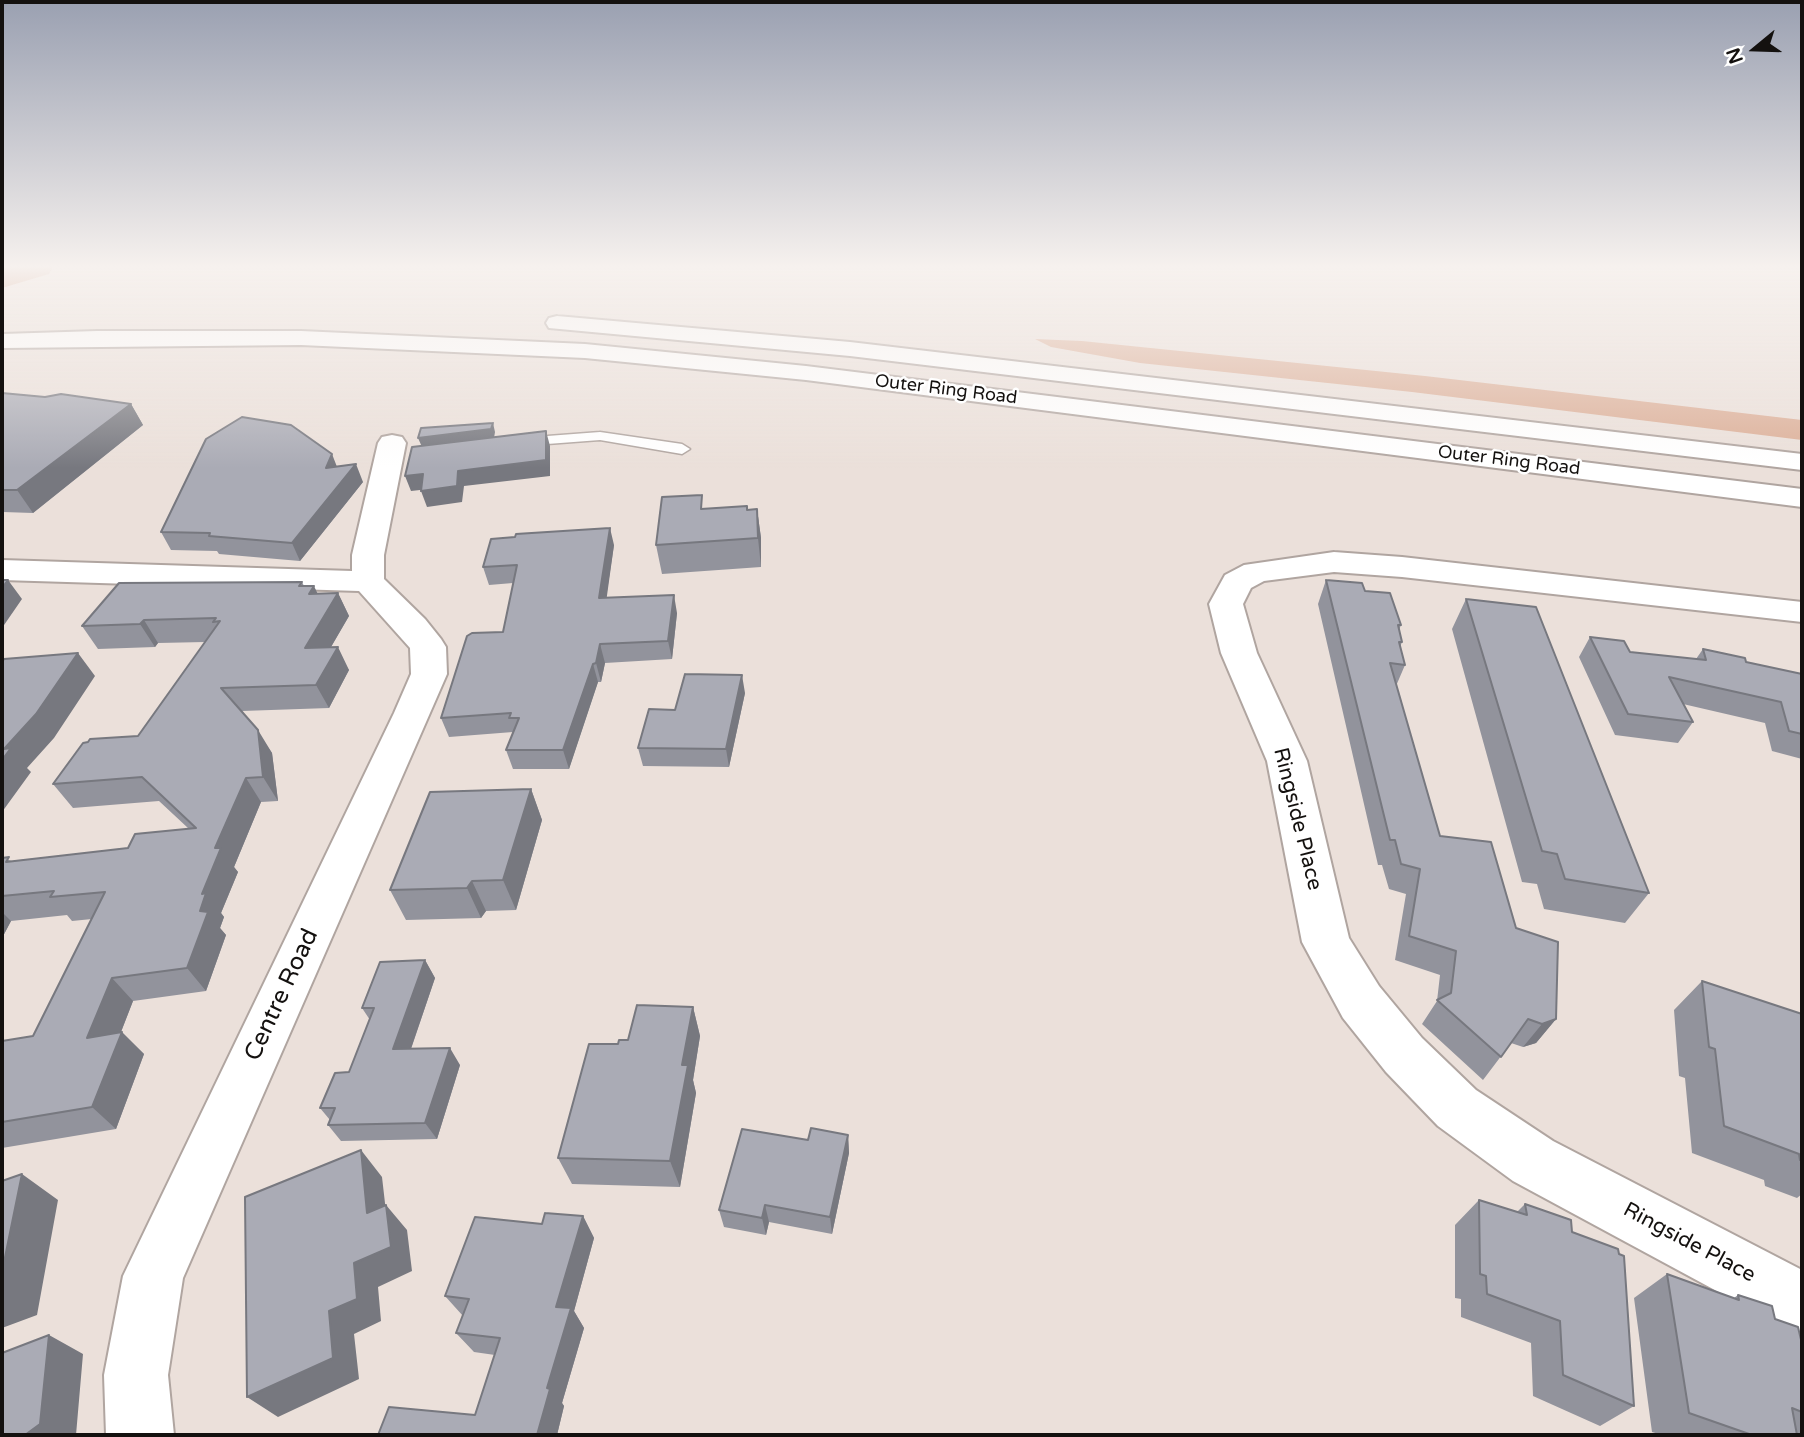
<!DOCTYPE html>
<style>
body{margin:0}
#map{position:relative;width:1804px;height:1437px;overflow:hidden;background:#ebe0da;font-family:"Varela Round",sans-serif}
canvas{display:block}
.frame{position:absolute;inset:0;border:4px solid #14110f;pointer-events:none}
.north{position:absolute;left:1720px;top:14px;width:70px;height:70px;-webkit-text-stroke:5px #fff;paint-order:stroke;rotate:251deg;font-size:19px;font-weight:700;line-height:28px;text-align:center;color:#14110f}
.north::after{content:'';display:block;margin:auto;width:24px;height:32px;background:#14110f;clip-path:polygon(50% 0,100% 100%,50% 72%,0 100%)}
</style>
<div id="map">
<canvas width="1804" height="1437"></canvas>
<div class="frame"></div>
<div class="north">N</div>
</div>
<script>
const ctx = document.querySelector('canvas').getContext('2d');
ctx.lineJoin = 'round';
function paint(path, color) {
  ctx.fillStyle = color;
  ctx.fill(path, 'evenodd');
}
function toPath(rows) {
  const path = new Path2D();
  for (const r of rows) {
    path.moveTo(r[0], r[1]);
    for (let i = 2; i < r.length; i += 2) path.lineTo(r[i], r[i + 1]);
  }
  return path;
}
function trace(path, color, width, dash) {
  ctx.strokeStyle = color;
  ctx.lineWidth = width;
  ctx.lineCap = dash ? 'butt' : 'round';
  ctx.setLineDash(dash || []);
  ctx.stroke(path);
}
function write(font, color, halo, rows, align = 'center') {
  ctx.font = font + ' "Varela Round",sans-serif';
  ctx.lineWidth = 5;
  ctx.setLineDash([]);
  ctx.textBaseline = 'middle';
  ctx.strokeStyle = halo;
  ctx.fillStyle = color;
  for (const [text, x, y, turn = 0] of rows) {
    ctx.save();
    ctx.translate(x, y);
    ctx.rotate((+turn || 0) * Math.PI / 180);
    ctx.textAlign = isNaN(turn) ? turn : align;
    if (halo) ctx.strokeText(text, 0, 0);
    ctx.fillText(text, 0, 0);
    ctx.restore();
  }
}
const green = toPath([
 [1035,339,1082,341,1425,376,1802,420,1802,440,1412,392,1140,363,1051,347]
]);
const river = toPath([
 [2,267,53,267,49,274,2,288,2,267]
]);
const lane = toPath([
 [600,432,682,444,690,449,682,454,600,440,521,446,514,442,521,438,600,432]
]);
const street = toPath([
 [392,435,402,437,406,443,384,555,384,579,425,619,441,639,446,647,447,674,183,1278,168,1375,174,1435,106,1435,104,1375,123,1276,394,713,411,674,410,648,359,591,2,580,2,560,352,571,352,555,378,443,382,437,392,435],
 [1334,552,1402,557,1802,602,1802,622,1402,577,1334,572,1264,581,1251,588,1243,604,1257,653,1307,761,1349,938,1379,986,1422,1038,1476,1090,1553,1141,1802,1270,1802,1337,1780,1328,1763,1316,1513,1181,1438,1126,1386,1072,1343,1018,1302,942,1267,761,1221,653,1209,604,1225,575,1244,565,1334,552]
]);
const highway = toPath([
 [557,316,850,342,1802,454,1802,470,850,356,549,328,546,323,549,318,557,316],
 [97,331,301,331,585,344,806,366,1802,489,1802,507,806,380,585,358,301,345,2,348,2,334,97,331]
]);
const wall = toPath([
 [2,393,131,404,143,425,33,513,3,512,2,513],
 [337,467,363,482,300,561,219,554,217,551,171,550,161,532],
 [757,509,761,538,761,567,662,574,656,545,747,510],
 [614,545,606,598,677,613,672,659,605,663,601,682,598,682,569,769,513,769,506,750,513,732,449,737,441,718,503,632,513,583,489,585,483,567],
 [1326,580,1365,591,1401,625,1399,630,1402,642,1400,647,1405,665,1396,686,1440,836,1516,928,1556,1019,1536,1043,1523,1047,1511,1043,1483,1080,1422,1024,1437,1001,1440,975,1395,960,1406,894,1389,889,1382,865,1378,865,1318,604],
 [302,582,304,586,317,593,338,593,349,616,331,647,349,670,329,708,242,711,272,753,278,801,261,802,234,867,238,872,221,913,224,917,220,928,226,935,206,991,133,1001,121,1032,144,1054,116,1129,2,1148,2,1041,33,1036,92,919,72,921,67,915,11,921,2,938,2,858,12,861,128,848,188,828,159,801,73,808,53,784,138,736,205,642,158,643,155,647,98,649,82,626],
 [1466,599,1649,893,1625,923,1544,909,1537,884,1522,882,1452,629],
 [1590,637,1630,652,1696,659,1703,649,1746,662,1802,674,1802,759,1772,751,1765,723,1683,704,1693,722,1678,743,1615,735,1579,657],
 [745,693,729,767,643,766,638,748,675,710],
 [531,789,542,820,516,910,486,911,481,918,406,920,390,890],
 [425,960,435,978,411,1049,460,1065,437,1139,341,1141,328,1125,330,1120,320,1108,349,1072,370,1020,362,1008],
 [1702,981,1802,1014,1802,1194,1797,1198,1765,1186,1764,1180,1692,1153,1685,1078,1679,1076,1674,1010],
 [693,1007,700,1036,693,1080,696,1093,680,1187,572,1184,558,1158,618,1044],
 [848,1135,849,1153,832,1234,769,1222,766,1235,724,1227,719,1210,808,1140],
 [1479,1200,1517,1212,1525,1204,1572,1232,1634,1406,1600,1426,1533,1396,1531,1343,1461,1317,1461,1299,1455,1298,1455,1225],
 [583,1216,594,1238,574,1311,584,1328,562,1403,564,1406,557,1435,378,1435,475,1415,495,1355,474,1352,456,1333,463,1316,445,1296,542,1224],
 [1667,1274,1734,1298,1738,1295,1775,1319,1802,1344,1802,1435,1662,1435,1652,1432,1634,1298]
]);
const shadedWall = toPath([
 [131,404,143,425,33,513,17,490],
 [493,423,495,432,494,438,422,447,418,438],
 [546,431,550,446,550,476,464,486,462,502,427,507,421,491,458,471],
 [332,454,339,472,326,468],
 [356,464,363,482,300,561,292,543],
 [423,474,429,489,411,491,405,476],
 [757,509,761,538,761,567,758,538],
 [610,528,614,545,604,617,599,598],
 [8,580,22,599,2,628,2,588],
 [314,586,325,609,309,594],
 [338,593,349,616,317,671,305,648],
 [674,595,677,613,672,659,668,641],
 [144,620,158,643,155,647,140,624],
 [600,644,605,663,601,682,596,663],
 [338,647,349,670,329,708,316,685],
 [78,653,95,676,54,738,27,768,31,772,2,812,2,760,4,749],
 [593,664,598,682,569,769,563,750],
 [742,675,745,693,729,767,726,749],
 [258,730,272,753,278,801,263,777],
 [246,778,261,802,234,867,238,872,221,913,224,917,220,928,226,935,206,991,187,968,200,911,202,894,215,848],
 [531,789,542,820,516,910,503,880],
 [472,881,486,911,481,918,467,888],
 [2,912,11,921,2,938],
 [425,960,435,978,405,1066,393,1049],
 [112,978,133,1001,110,1060,87,1038],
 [693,1007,700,1036,693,1080,696,1093,680,1187,670,1161,682,1065],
 [1556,1019,1536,1043,1523,1047,1542,1024],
 [122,1032,144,1054,116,1129,92,1107],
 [450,1048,460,1065,437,1139,425,1123],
 [848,1135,849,1153,832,1234,830,1217],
 [361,1150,382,1177,389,1238,367,1213],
 [22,1174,58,1200,37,1315,2,1328,2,1272],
 [386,1205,407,1230,412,1271,378,1287,381,1321,354,1334,359,1379,278,1417,247,1397,329,1311],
 [765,1205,769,1222,766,1235,762,1218],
 [583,1216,594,1238,574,1311,584,1328,562,1403,564,1406,557,1435,537,1435,547,1388,556,1307],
 [49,1335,83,1354,76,1435,25,1435]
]);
const building = toPath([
 [2,393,45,397,61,394,131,404,17,490,2,490,2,393],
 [242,417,291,425,332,454,326,468,356,464,292,543,209,536,210,533,161,532,206,439,242,417],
 [493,423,491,429,418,438,421,428,493,423],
 [546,431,546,460,458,471,457,486,421,491,423,474,405,476,412,447,546,431],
 [702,495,701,509,747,506,747,510,757,509,758,538,656,545,662,497,702,495],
 [610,528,599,598,674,595,668,641,600,644,596,663,593,664,563,750,506,750,519,718,509,718,511,713,441,718,467,636,472,633,503,632,517,565,483,567,491,539,515,537,516,534,610,528],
 [2,580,8,580,2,588,2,580],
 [1326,580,1362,583,1365,591,1390,593,1401,625,1398,625,1402,642,1399,642,1405,665,1390,663,1440,836,1491,842,1516,928,1558,942,1556,1019,1542,1024,1528,1019,1501,1057,1437,1000,1451,993,1456,951,1409,936,1420,869,1401,864,1395,840,1390,840,1326,580],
 [302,582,299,586,314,586,309,594,338,593,305,648,338,647,316,685,221,688,258,730,263,777,246,778,215,848,221,848,202,894,206,893,200,911,208,912,187,968,112,978,87,1038,122,1032,92,1107,2,1122,2,1041,33,1036,105,892,50,897,54,891,2,896,2,858,9,857,6,862,128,848,135,834,196,828,142,777,53,784,83,743,88,742,90,739,138,736,220,621,213,622,216,618,144,620,140,624,82,626,119,583,302,582],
 [1466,599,1536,607,1649,893,1565,879,1557,854,1542,851,1466,599],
 [1590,637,1624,641,1630,652,1706,660,1703,649,1745,658,1746,662,1802,674,1802,734,1789,731,1781,702,1669,677,1693,722,1628,714,1590,637],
 [78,653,36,714,4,749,11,748,2,760,2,662,4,659,78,653],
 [685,674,742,675,726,749,638,748,649,709,675,710,685,674],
 [531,789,503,880,472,881,467,888,390,890,430,792,531,789],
 [425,960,393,1049,450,1048,425,1123,328,1125,335,1108,320,1108,335,1073,349,1072,374,1008,362,1008,380,962,425,960],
 [1702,981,1802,1014,1802,1160,1800,1160,1799,1154,1724,1126,1715,1049,1709,1047,1702,981],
 [637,1005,693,1007,682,1065,688,1065,670,1161,558,1158,589,1044,618,1044,619,1040,628,1040,637,1005],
 [811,1128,848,1135,830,1217,765,1205,762,1218,719,1210,742,1129,808,1140,811,1128],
 [361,1150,367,1213,386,1205,391,1247,354,1263,357,1299,329,1311,333,1358,247,1397,245,1197,361,1150],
 [22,1174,2,1272,2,1181,22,1174],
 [1479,1200,1527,1215,1525,1204,1571,1220,1572,1232,1618,1249,1619,1254,1624,1256,1634,1406,1563,1375,1560,1321,1487,1294,1486,1276,1480,1274,1479,1200],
 [545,1213,583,1216,556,1307,571,1308,547,1388,550,1389,537,1435,378,1435,389,1407,475,1415,500,1338,456,1333,469,1299,445,1296,475,1217,542,1224,545,1213],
 [1667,1274,1739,1300,1738,1295,1772,1306,1775,1319,1798,1327,1802,1344,1802,1412,1792,1408,1797,1435,1752,1435,1689,1413,1667,1274],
 [49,1335,40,1424,25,1435,2,1435,2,1353,49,1335]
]);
const farStreetnames = [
 ["Outer Ring Road",946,390,7],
 ["Outer Ring Road",1509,461,7]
];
const streetNames = [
 ["Ringside Place",1297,819,76],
 ["Ringside Place",1689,1243,28]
];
const nearStreetnames = [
 ["Centre Road",282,995,-65]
];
paint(green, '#dcaf98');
paint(river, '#c6815e');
trace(lane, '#b0a5a0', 3);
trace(street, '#b0a5a0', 4);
trace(highway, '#b0a5a0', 4);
paint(lane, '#fff');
paint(street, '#fff');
paint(highway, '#fff');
paint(wall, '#92939c');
paint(shadedWall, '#77787f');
paint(building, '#aaabb5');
trace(building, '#77787f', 2);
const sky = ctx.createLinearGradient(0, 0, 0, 468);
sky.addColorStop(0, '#9aa0b1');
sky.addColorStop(0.57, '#f6f1ee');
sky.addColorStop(1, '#f6f1ee00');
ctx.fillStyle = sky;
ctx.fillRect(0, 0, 1804, 468);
write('18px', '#14110f', '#fff', farStreetnames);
write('21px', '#14110f', '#fff', streetNames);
write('24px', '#14110f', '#fff', nearStreetnames);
</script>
